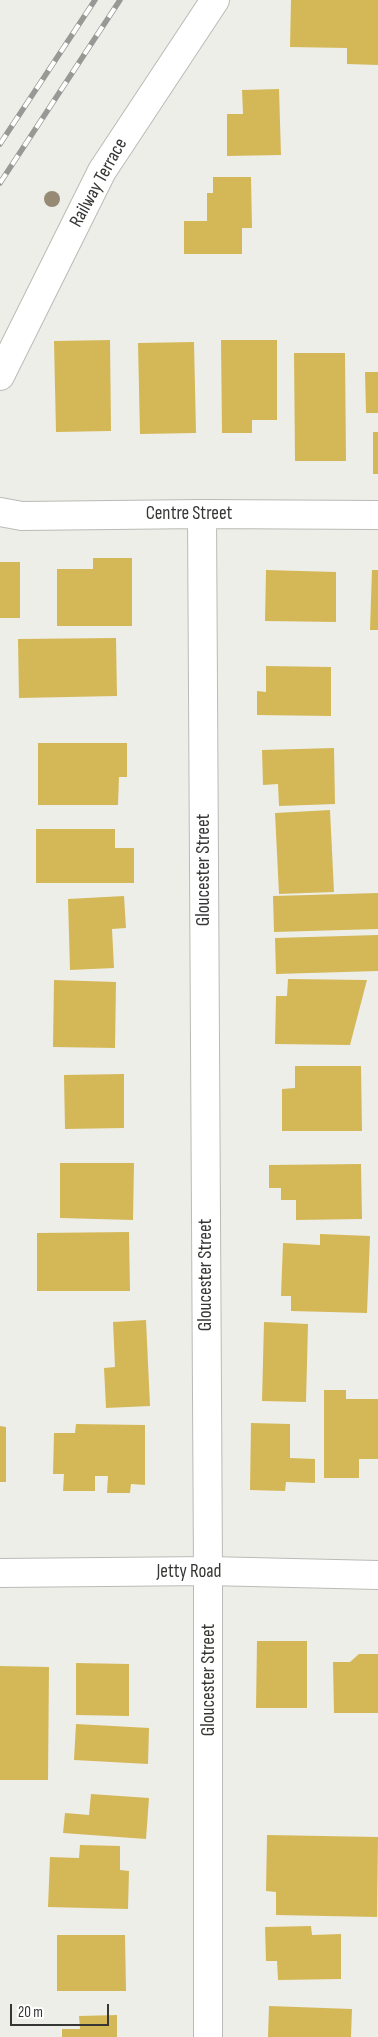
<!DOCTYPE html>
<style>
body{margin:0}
#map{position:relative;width:378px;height:2037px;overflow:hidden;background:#eeeee9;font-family:"Sofia Sans Condensed",sans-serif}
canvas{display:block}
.scale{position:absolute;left:10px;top:2004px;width:99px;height:22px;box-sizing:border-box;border:2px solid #363734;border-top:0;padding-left:6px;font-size:15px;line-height:18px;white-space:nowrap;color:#363734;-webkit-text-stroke:4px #fff;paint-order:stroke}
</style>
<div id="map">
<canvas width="378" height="2037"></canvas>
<div class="scale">20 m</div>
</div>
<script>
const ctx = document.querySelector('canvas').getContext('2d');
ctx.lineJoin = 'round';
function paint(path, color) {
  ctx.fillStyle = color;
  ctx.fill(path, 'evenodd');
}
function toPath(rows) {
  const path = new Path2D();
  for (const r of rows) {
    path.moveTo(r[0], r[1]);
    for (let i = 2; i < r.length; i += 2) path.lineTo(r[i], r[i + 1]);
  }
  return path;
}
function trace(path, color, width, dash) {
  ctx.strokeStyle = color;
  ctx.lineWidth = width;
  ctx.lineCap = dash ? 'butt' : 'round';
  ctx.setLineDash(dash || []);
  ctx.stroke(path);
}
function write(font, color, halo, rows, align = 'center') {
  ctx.font = font + ' "Sofia Sans Condensed",sans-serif';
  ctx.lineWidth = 4;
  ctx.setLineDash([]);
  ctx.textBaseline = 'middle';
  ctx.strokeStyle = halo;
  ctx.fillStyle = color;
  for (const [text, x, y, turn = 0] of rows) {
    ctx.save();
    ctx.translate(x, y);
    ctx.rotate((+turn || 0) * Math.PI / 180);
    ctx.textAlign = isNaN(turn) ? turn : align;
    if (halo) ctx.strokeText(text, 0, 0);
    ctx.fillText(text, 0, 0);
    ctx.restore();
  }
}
const building = toPath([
 [291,0,378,0,378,65,347,64,347,48,290,47],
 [279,89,281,155,227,156,227,114,243,114,242,90],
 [213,177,251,177,252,228,242,228,242,254,184,254,184,221,207,221,207,193,213,193],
 [110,340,111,431,56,432,54,341],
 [221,340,277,340,277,420,252,420,252,433,222,433],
 [194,342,196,433,140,434,138,343],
 [294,353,345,353,346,461,295,461],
 [365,372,378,372,378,413,366,413],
 [373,432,378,432,378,474,373,474],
 [93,558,132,558,132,626,57,626,57,569,93,569],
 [0,562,20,562,20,618,0,618],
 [266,570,336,572,336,622,265,621],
 [372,570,378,570,378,630,370,630],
 [116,638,117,696,19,698,18,639],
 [266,666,331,667,331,716,257,715,257,691,266,692],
 [38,743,127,743,127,777,119,777,118,805,38,805],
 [334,748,335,804,279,806,278,784,263,785,262,750],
 [330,810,334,892,279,894,275,813],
 [36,829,115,829,115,848,134,848,134,883,36,883],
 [378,893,378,929,274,932,273,896],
 [124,896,126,928,112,929,114,968,70,970,68,899],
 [378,935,378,971,276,974,275,938],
 [288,979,367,980,350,1045,275,1044,276,996,287,996],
 [54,980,116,982,115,1048,53,1047],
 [295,1066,361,1066,362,1131,282,1131,282,1089,295,1088],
 [124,1074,124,1128,65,1129,64,1075],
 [60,1163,134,1163,133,1220,60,1218],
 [361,1164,362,1219,296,1220,296,1200,281,1200,281,1188,269,1188,269,1165],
 [129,1232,130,1291,37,1291,37,1233],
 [320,1234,370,1236,367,1313,291,1311,291,1296,281,1296,283,1243,320,1245],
 [146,1320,150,1406,106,1408,104,1368,115,1367,113,1322],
 [264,1322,308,1324,306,1402,262,1401],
 [324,1390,346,1390,346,1399,378,1399,378,1459,359,1459,359,1478,324,1478],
 [251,1423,290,1424,290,1458,315,1459,315,1483,286,1482,285,1491,250,1490],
 [76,1424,145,1425,145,1485,131,1484,130,1493,107,1493,108,1476,95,1476,95,1491,63,1491,64,1474,53,1474,54,1433,75,1433],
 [0,1426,6,1427,6,1482,0,1482],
 [257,1641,307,1641,307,1708,256,1708],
 [359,1654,378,1654,378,1713,334,1713,333,1662,350,1662],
 [76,1663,129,1664,129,1716,76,1715],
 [0,1666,49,1667,48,1780,0,1780],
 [76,1724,149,1728,148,1764,74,1760],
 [91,1794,149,1798,146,1839,63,1833,65,1813,89,1815],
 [267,1835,378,1837,377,1917,276,1915,276,1892,266,1891],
 [80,1845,120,1846,120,1870,129,1871,128,1909,48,1907,50,1857,79,1858],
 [311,1926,312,1935,341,1934,341,1979,278,1980,277,1961,266,1961,265,1927],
 [57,1935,125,1935,126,1991,57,1991],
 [269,2006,352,2009,351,2037,268,2037],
 [117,2015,117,2037,62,2037,62,2029,80,2029,79,2016]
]);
const minor = toPath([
 [0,376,102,171,215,0],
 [0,512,22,516,202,514,378,515],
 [202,514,208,1571,208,2037]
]);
const tertiary = toPath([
 [0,1573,208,1571,378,1575]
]);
const rail = toPath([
 [0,144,95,0],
 [0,183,120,0]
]);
const trees = [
 [52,199]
];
const streetNames = [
 ["Railway Terrace",99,183,-61],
 ["Centre Street",189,514],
 ["Gloucester Street",204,870,-90],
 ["Gloucester Street",206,1275,-90],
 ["Jetty Road",189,1572],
 ["Gloucester Street",209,1680,-90]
];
paint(building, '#d4b857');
trace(minor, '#babbb6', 30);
trace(tertiary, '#babbb6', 30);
trace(minor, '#fff', 28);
trace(tertiary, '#fff', 28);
trace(rail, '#989894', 5.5);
trace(rail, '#fff', 4, [11]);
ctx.fillStyle = '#978a74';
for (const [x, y] of trees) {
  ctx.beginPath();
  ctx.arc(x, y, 8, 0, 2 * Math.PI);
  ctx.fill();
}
write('19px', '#363734', '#fff', streetNames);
</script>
